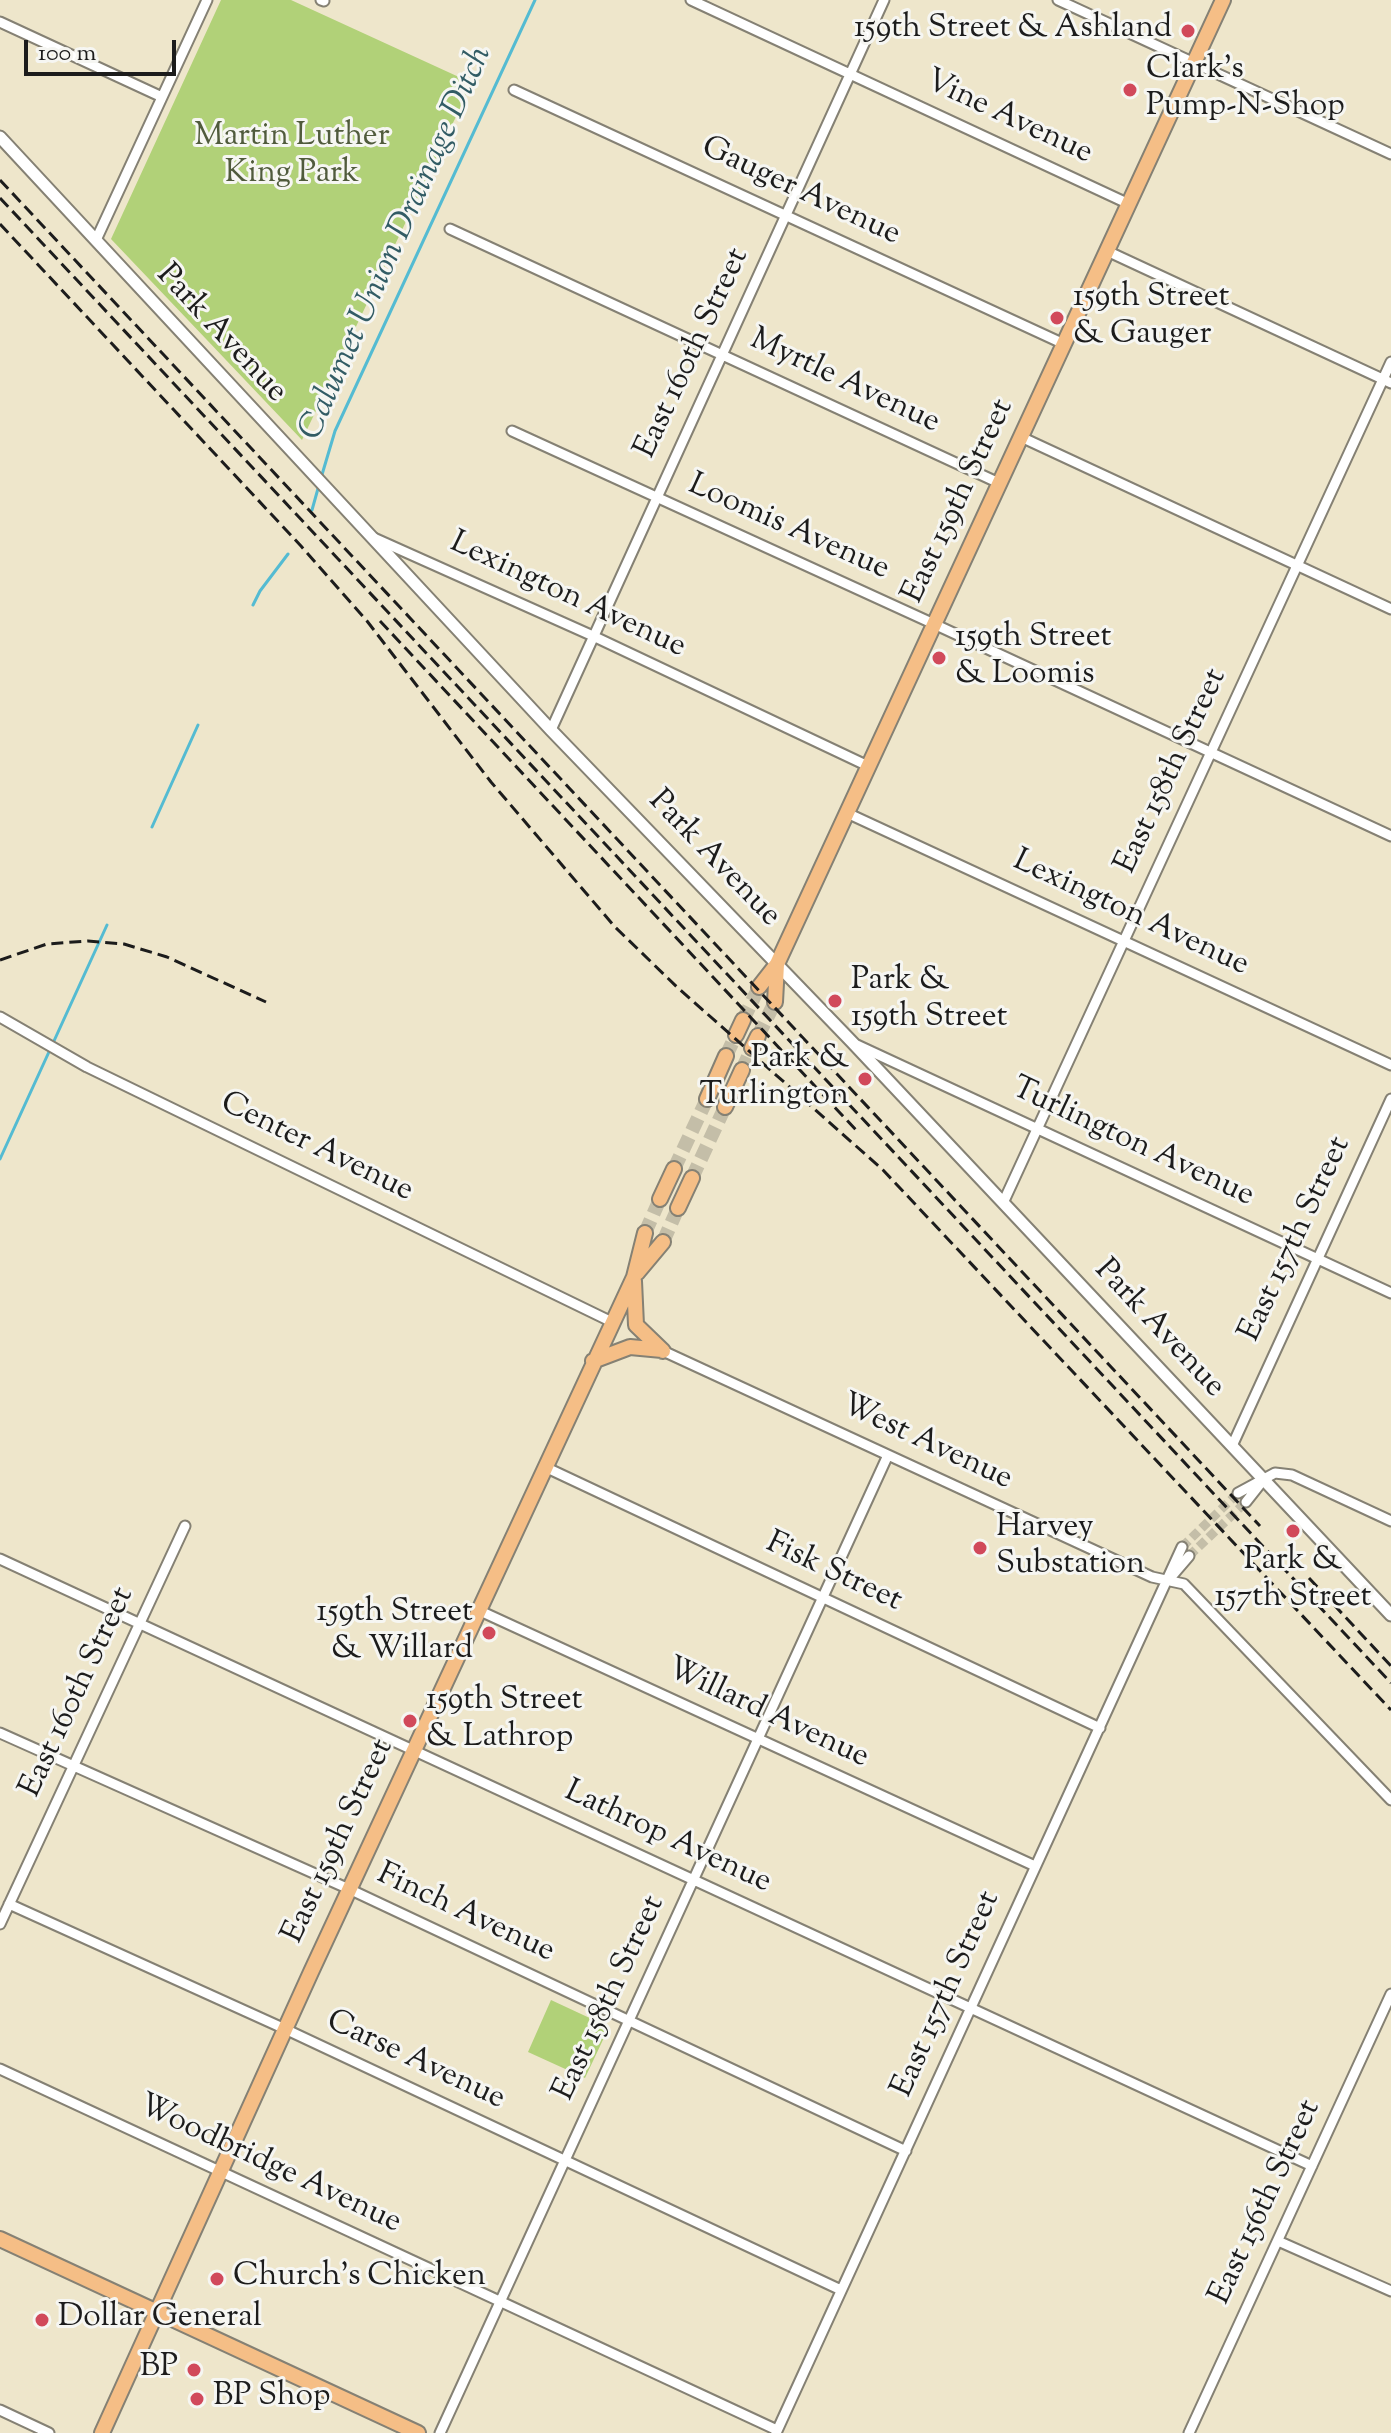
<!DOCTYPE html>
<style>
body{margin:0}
#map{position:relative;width:1391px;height:2433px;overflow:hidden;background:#eee6cb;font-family:"Sorts Mill Goudy",serif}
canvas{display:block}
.scale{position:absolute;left:24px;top:40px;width:152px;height:36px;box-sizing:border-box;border:4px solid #1c1c1c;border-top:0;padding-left:10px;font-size:24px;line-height:28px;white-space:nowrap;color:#1c1c1c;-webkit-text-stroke:6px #f6f6f2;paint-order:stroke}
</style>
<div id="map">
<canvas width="1391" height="2433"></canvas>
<div class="scale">100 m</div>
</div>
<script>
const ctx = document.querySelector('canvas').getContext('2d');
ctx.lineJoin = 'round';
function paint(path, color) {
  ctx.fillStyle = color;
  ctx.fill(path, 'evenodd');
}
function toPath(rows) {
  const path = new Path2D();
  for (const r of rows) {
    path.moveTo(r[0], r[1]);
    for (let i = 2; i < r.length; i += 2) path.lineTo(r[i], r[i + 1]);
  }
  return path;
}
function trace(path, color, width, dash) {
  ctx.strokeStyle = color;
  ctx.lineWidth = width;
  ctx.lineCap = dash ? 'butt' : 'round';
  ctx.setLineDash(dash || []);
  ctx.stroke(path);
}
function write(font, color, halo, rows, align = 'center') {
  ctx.font = font + ' "Sorts Mill Goudy",serif';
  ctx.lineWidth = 6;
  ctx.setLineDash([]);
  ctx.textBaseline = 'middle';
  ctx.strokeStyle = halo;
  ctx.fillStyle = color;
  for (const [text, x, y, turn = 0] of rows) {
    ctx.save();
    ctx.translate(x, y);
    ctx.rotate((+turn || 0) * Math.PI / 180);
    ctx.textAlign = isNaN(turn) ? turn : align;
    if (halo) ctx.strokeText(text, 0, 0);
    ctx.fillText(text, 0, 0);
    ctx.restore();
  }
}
const green = toPath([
 [221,0,291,0,472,83,302,440,111,239],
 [551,2000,609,2027,585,2078,528,2052]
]);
const stream = toPath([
 [321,478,335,431,535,0],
 [312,510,319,485],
 [253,605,260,591,288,554],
 [152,827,198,725],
 [0,1159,107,925]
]);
const minorTunnel = toPath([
 [1182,1547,1238,1493],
 [1189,1556,1246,1502]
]);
const primaryTunnel = toPath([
 [743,1020,759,987],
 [758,1036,775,1002],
 [726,1056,736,1035],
 [742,1070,752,1048],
 [674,1169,707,1099],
 [692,1178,725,1107],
 [645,1233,660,1199],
 [663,1242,678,1208]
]);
const minor = toPath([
 [321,0,324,1],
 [691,0,1129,204],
 [1058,0,1391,154],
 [0,22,162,97],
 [514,90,1064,344],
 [450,229,999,483],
 [96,240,207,0],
 [1107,251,1391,383],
 [512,431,934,624,1391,836],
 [1021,437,1391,609],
 [374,538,593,636,868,766],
 [551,730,884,0],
 [847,813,1391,1065],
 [0,1017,87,1067,612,1322],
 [857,1045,1391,1293],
 [1003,1203,1391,362],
 [663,1351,1152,1577,1184,1584,1391,1800],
 [1232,1446,1391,1099],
 [545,1467,1100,1728],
 [1238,1493,1275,1473,1292,1475,1391,1521],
 [1246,1502,1261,1483],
 [0,1559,1312,2166],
 [1171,1577,1189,1556],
 [478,1610,1035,1866],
 [0,1733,349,1889,906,2151],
 [9,1904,285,2029,841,2290],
 [0,1924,185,1526],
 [0,2069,777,2430],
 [1278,2241,1391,2291],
 [0,2410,49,2433],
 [440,2433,888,1455],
 [776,2433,1182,1547],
 [1189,2433,1391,1994]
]);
const tertiary = toPath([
 [0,137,551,730,852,1042,1391,1615]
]);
const primary = toPath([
 [759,987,777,964,1223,0],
 [775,1002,777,964],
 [736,1035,743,1020],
 [752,1048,758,1036],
 [707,1099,726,1056],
 [725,1107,742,1070],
 [660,1199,674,1169],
 [678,1208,692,1178],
 [637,1273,663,1242],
 [634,1281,636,1325,663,1351],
 [593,1361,630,1347,662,1350],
 [0,2239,418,2433],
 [102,2433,311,1972,634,1277,645,1233]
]);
const rail = toPath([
 [0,180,1260,1526],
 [0,198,1391,1683],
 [0,224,301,546,367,621,491,782,615,927,677,987,883,1170,1391,1710],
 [380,621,856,1130],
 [0,960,47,944,88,941,124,944,167,957,266,1002],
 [1309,1578,1391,1666]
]);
const markers = [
 [1188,31,8,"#d1495b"],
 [1130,90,8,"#d1495b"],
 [1057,318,8,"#d1495b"],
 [939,658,8,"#d1495b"],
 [835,1001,8,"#d1495b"],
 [865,1079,8,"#d1495b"],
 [1293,1531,8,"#d1495b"],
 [980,1548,8,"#d1495b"],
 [489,1633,8,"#d1495b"],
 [410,1721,8,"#d1495b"],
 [217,2279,8,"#d1495b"],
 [42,2320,8,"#d1495b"],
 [194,2370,8,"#d1495b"],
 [197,2399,8,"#d1495b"]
];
const poiNames = [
 ["159th Street & Ashland",1172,31,"right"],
 ["Clark's",1146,72],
 ["Pump-N-Shop",1146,109],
 ["159th Street",1073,300],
 ["& Gauger",1073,337],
 ["159th Street",955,640],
 ["& Loomis",955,677],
 ["Park &",851,983],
 ["159th Street",851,1020],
 ["Park &",849,1061,"right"],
 ["Turlington",849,1098,"right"],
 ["Harvey",996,1530],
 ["Substation",996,1567],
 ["Park &",1293,1563,"center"],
 ["157th Street",1293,1600,"center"],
 ["159th Street",473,1615,"right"],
 ["& Willard",473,1652,"right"],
 ["159th Street",426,1703],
 ["& Lathrop",426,1740],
 ["Church's Chicken",233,2279],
 ["Dollar General",58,2320],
 ["BP",178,2370,"right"],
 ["BP Shop",213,2399]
];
const streetNames = [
 ["Vine Avenue",1008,119,25],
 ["Gauger Avenue",800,193,25],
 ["Park Avenue",220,335,47],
 ["East 160th Street",694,354,-65],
 ["Myrtle Avenue",844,383,25],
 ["East 159th Street",960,502,-65],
 ["Loomis Avenue",788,529,24],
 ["Lexington Avenue",567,597,25],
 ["East 158th Street",1173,772,-65],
 ["Park Avenue",713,860,46],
 ["Lexington Avenue",1130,915,25],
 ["Turlington Avenue",1132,1144,25],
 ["Center Avenue",316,1149,26],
 ["East 157th Street",1297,1240,-65],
 ["Park Avenue",1158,1330,47],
 ["West Avenue",926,1444,25],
 ["Fisk Street",833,1574,25],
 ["East 160th Street",79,1693,-65],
 ["Willard Avenue",767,1715,25],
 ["Lathrop Avenue",667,1839,25],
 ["East 159th Street",340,1842,-65],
 ["Finch Avenue",465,1915,25],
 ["East 157th Street",948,1995,-66],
 ["East 158th Street",611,1999,-65],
 ["Carse Avenue",415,2062,25],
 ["Woodbridge Avenue",269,2166,25],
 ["East 156th Street",1267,2203,-65]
];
const parkNames = [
 ["Martin Luther",292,139],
 ["King Park",292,176]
];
const waterNames = [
 ["Calumet Union Drainage Ditch",398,244,-66]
];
paint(green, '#b1d178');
trace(stream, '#54bbd2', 3);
trace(minorTunnel, '#c4bea8', 9, [9, 4.5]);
trace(primaryTunnel, '#c4bea8', 14, [14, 7]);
trace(minor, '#858174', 13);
trace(tertiary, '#858174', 15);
trace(primary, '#858174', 18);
trace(minor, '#fff', 9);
trace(tertiary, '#fff', 11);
trace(primary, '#f5be86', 14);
trace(rail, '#1c1c1c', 3, [12, 6]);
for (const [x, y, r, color] of markers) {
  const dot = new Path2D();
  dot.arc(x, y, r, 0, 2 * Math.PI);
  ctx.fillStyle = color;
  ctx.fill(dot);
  trace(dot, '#f6f6f2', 3);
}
write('32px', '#1c1c1c', '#f6f6f2', poiNames, 'left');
write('32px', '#1c1c1c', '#f6f6f2', streetNames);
write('32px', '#505b3c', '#f6f6f2', parkNames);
write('italic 34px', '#325c65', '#f6f6f2', waterNames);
</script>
